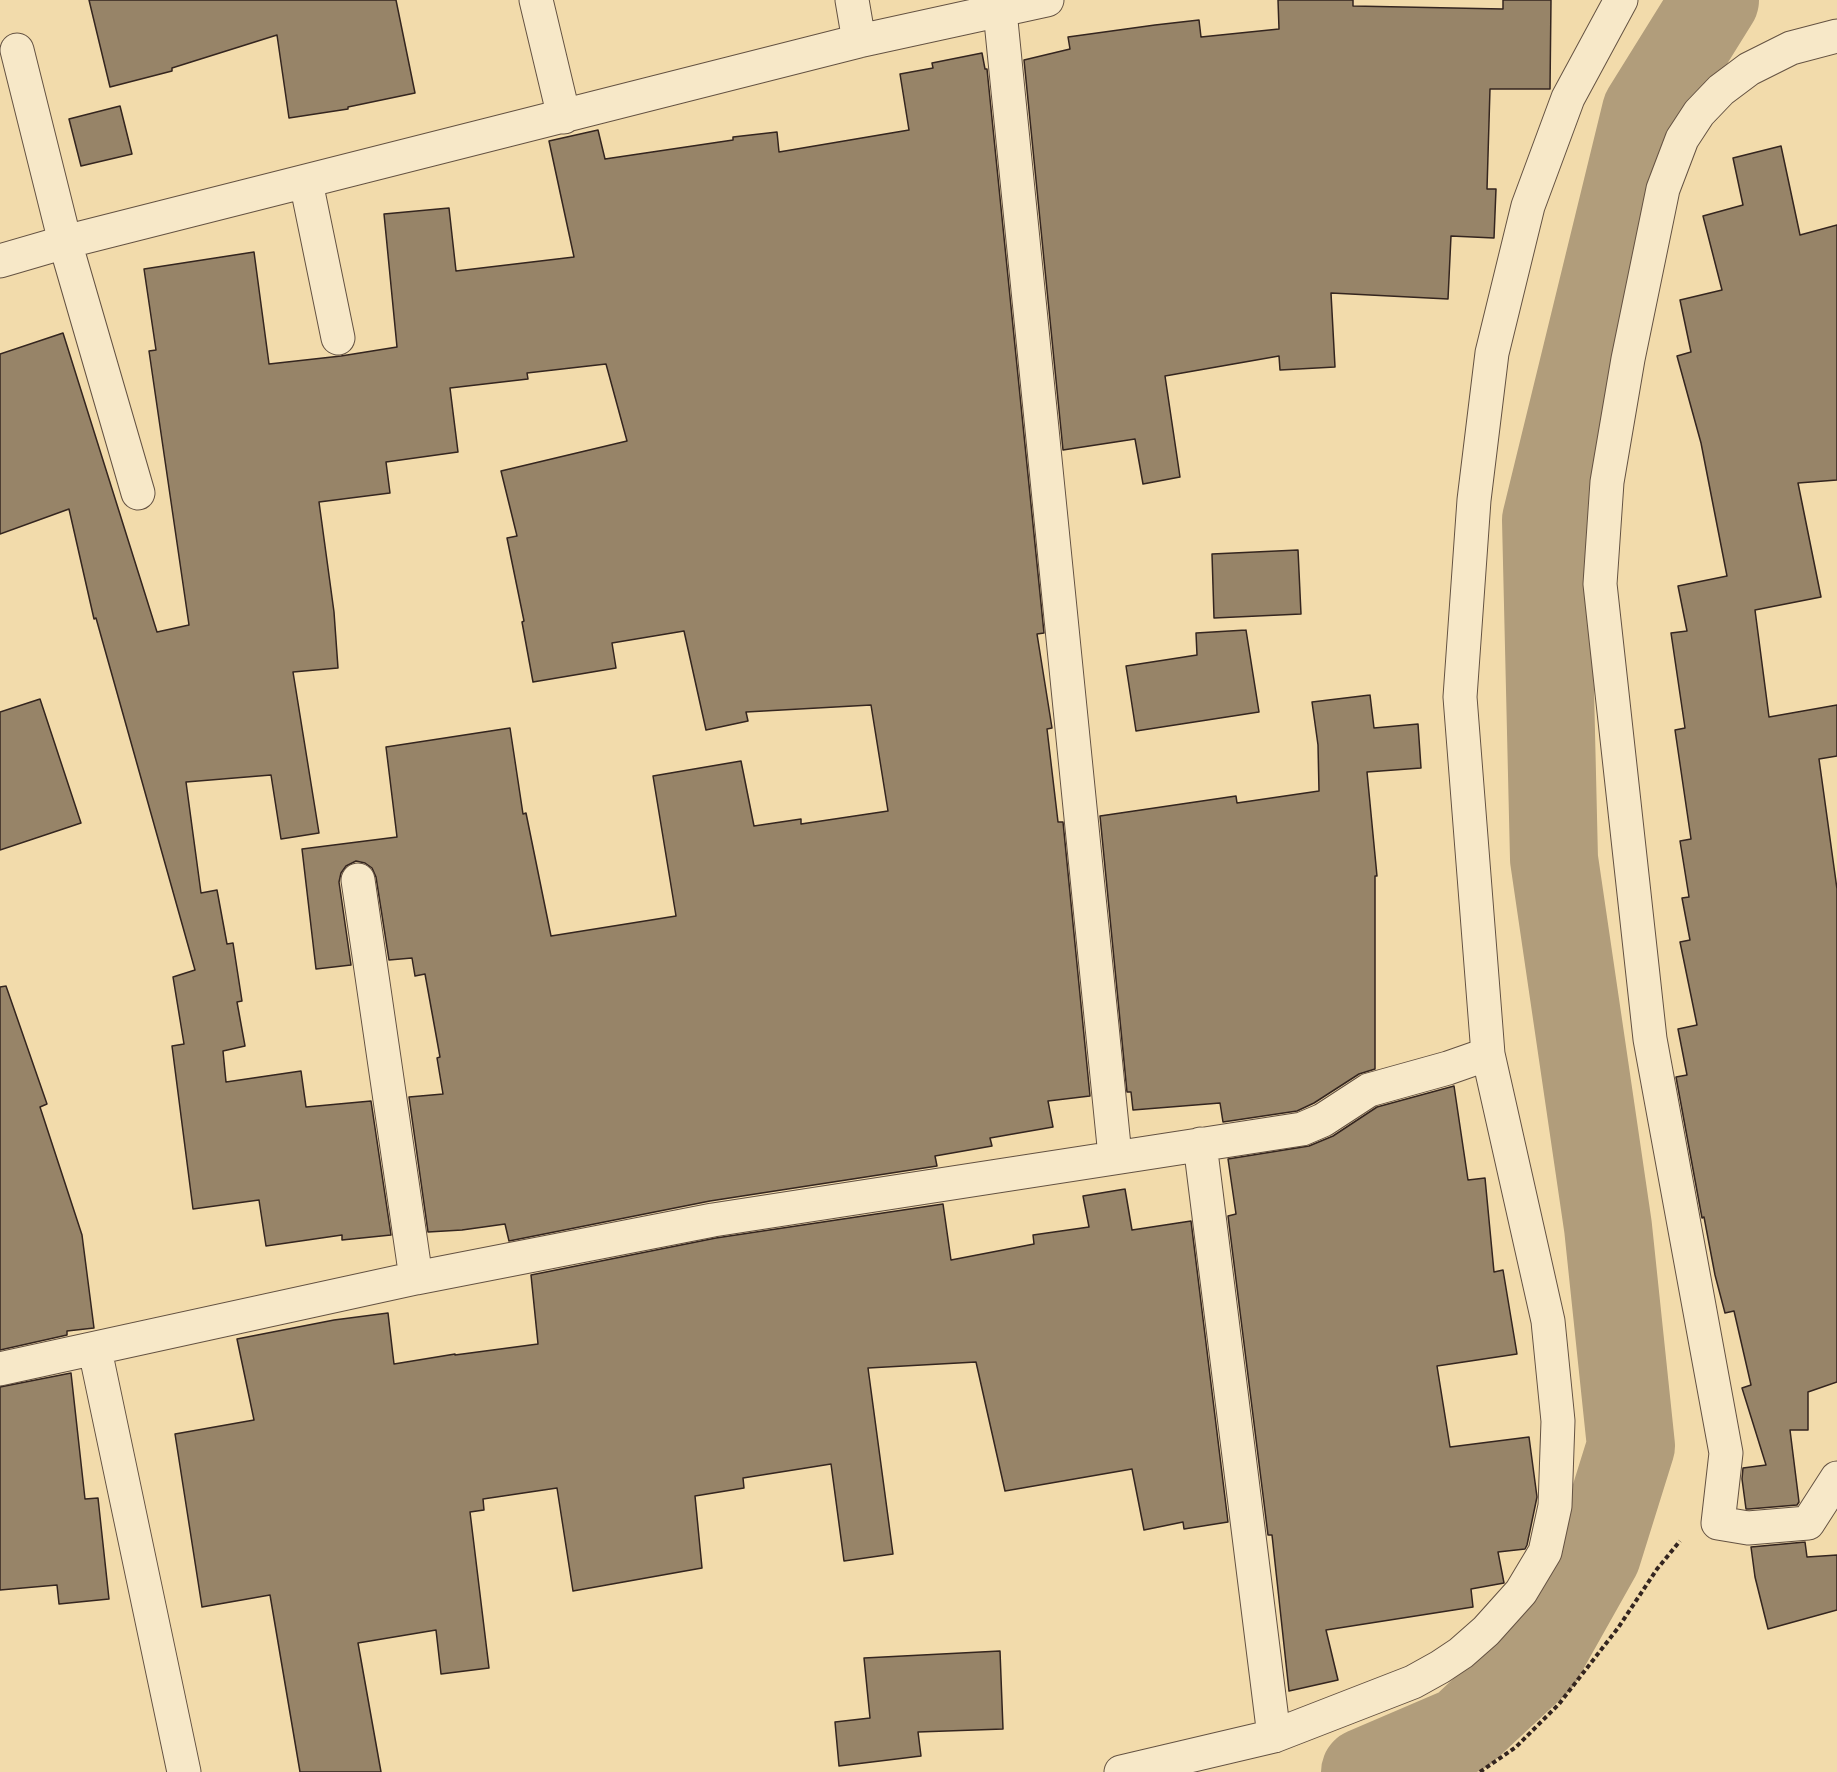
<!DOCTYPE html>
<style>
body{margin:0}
canvas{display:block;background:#f2dbab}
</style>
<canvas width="1837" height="1772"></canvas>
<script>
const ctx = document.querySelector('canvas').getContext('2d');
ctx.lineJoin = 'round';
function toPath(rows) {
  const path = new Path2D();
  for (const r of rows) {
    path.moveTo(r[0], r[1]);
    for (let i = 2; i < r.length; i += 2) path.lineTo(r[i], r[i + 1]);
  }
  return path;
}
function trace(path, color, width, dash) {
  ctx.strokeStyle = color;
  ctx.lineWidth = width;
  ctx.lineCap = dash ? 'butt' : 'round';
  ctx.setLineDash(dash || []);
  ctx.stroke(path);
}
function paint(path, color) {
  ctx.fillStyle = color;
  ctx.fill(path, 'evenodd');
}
const river = toPath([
 [1365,1772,1463,1730,1538,1660,1597,1555,1631,1446,1608,1227,1554,859,1546,520,1646,111,1715,0]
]);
const building = toPath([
 [89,0,396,0,415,93,348,107,348,109,289,118,277,35,172,68,172,71,110,87,89,0],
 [1278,0,1353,0,1353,6,1503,9,1503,0,1551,0,1550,89,1490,89,1487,189,1496,189,1494,238,1451,236,1448,299,1331,293,1335,367,1280,370,1279,356,1165,376,1180,477,1143,484,1135,439,1063,450,1024,60,1070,49,1068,37,1155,25,1199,20,1201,37,1279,29,1278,0],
 [982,53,985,69,987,69,1044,633,1037,634,1052,728,1047,729,1058,822,1063,822,1090,1096,1048,1101,1053,1127,990,1138,992,1146,935,1156,937,1166,710,1201,509,1241,505,1224,462,1230,428,1232,409,1097,443,1094,437,1058,440,1057,425,974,415,976,412,958,389,960,376,877,372,868,365,863,356,861,346,866,341,873,339,882,351,965,316,969,302,849,397,837,386,747,510,728,523,814,526,813,551,936,676,916,653,776,741,761,754,826,801,819,801,824,888,811,871,705,746,712,748,721,706,730,684,631,612,643,616,668,533,682,522,622,524,621,507,538,517,536,501,471,627,441,606,364,527,373,528,379,450,388,458,452,386,462,390,493,319,502,334,612,338,668,293,672,319,833,281,839,271,775,186,782,201,893,217,890,227,944,233,943,242,1001,237,1002,245,1046,223,1051,226,1082,301,1071,306,1107,371,1101,391,1235,342,1240,342,1235,266,1246,259,1200,193,1209,172,1046,184,1044,173,977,195,970,96,618,94,619,69,509,0,534,0,354,63,333,157,632,189,625,149,351,156,350,144,269,254,252,269,364,341,356,397,347,384,214,449,208,456,271,574,257,549,141,598,130,605,159,733,140,733,137,777,132,779,152,909,130,900,74,933,68,932,63,982,53],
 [120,106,132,154,81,166,69,119,120,106],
 [1781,146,1800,235,1837,225,1837,480,1798,483,1821,597,1755,610,1769,717,1837,705,1837,756,1819,759,1837,889,1837,1382,1808,1392,1808,1430,1790,1430,1799,1502,1797,1505,1749,1509,1746,1509,1742,1479,1743,1468,1766,1465,1742,1388,1751,1385,1734,1311,1725,1313,1715,1275,1704,1217,1702,1218,1676,1077,1687,1075,1678,1029,1697,1025,1680,942,1690,940,1682,898,1689,897,1680,841,1691,839,1675,730,1685,728,1671,633,1687,631,1678,586,1727,576,1701,443,1677,356,1691,352,1680,300,1722,290,1703,216,1743,205,1733,158,1781,146],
 [1298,550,1301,614,1214,618,1212,554,1298,550],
 [1246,630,1259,712,1136,731,1126,666,1197,655,1196,633,1246,630],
 [1370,695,1374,728,1418,724,1421,768,1367,772,1377,876,1375,876,1375,1069,1359,1074,1314,1103,1297,1111,1223,1122,1220,1103,1133,1110,1131,1092,1127,1092,1100,816,1236,796,1237,803,1319,791,1318,745,1312,702,1370,695],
 [40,699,81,823,0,850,0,712,40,699],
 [6,986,47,1104,40,1107,82,1235,94,1328,67,1331,67,1335,0,1350,0,987,6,986],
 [1454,1086,1468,1180,1485,1178,1494,1272,1503,1270,1517,1354,1437,1366,1450,1447,1529,1437,1537,1497,1527,1545,1525,1549,1498,1552,1504,1583,1471,1589,1473,1607,1326,1630,1338,1680,1289,1691,1272,1535,1268,1535,1228,1216,1236,1214,1228,1159,1309,1146,1333,1136,1377,1107,1454,1086],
 [1125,1189,1132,1230,1191,1221,1228,1522,1184,1529,1183,1522,1144,1530,1132,1469,1005,1491,976,1362,868,1368,893,1554,844,1561,831,1464,743,1478,744,1488,695,1496,702,1568,573,1591,557,1488,483,1499,484,1510,470,1512,489,1668,441,1674,436,1630,358,1643,381,1772,300,1772,270,1595,202,1607,175,1434,254,1420,237,1339,334,1320,388,1313,394,1364,455,1354,455,1355,538,1344,531,1275,716,1238,943,1204,951,1260,1034,1244,1033,1235,1089,1227,1083,1196,1125,1189],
 [71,1373,85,1499,98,1498,109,1599,59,1604,57,1585,0,1590,0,1387,71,1373],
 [1805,1542,1807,1557,1837,1555,1837,1610,1768,1629,1755,1577,1751,1547,1805,1542],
 [1000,1651,1003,1729,918,1732,921,1756,839,1766,835,1722,870,1718,864,1658,1000,1651]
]);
const path = toPath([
 [1480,1772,1516,1747,1559,1704,1618,1628,1657,1569,1680,1541]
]);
const minor = toPath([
 [536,0,564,117],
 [852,0,859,41],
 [1000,11,1115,1156],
 [1837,36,1791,48,1749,69,1721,90,1699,113,1682,139,1663,189,1628,359,1607,482,1600,584,1650,1039,1726,1453,1718,1523,1748,1528,1808,1523,1837,1478],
 [17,50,65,242,138,493],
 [306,182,338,338],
 [0,261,65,242,859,41,1047,0],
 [358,880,416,1278],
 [1488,1054,1460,697,1474,500,1492,353,1528,206,1568,98,1621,0],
 [1200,1144,1274,1736],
 [95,1350,184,1772],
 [0,1369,416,1278,713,1220,1302,1129,1323,1120,1369,1090,1448,1068,1488,1054,1548,1321,1558,1421,1555,1506,1545,1552,1521,1592,1486,1631,1461,1653,1440,1667,1413,1682,1274,1736,1121,1772]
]);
trace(river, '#b19d7b', 88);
paint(building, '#978468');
trace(building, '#34251f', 1.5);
trace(minor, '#645242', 35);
trace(path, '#34251f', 4, [4.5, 3]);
trace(minor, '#f7e8c8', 33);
</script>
